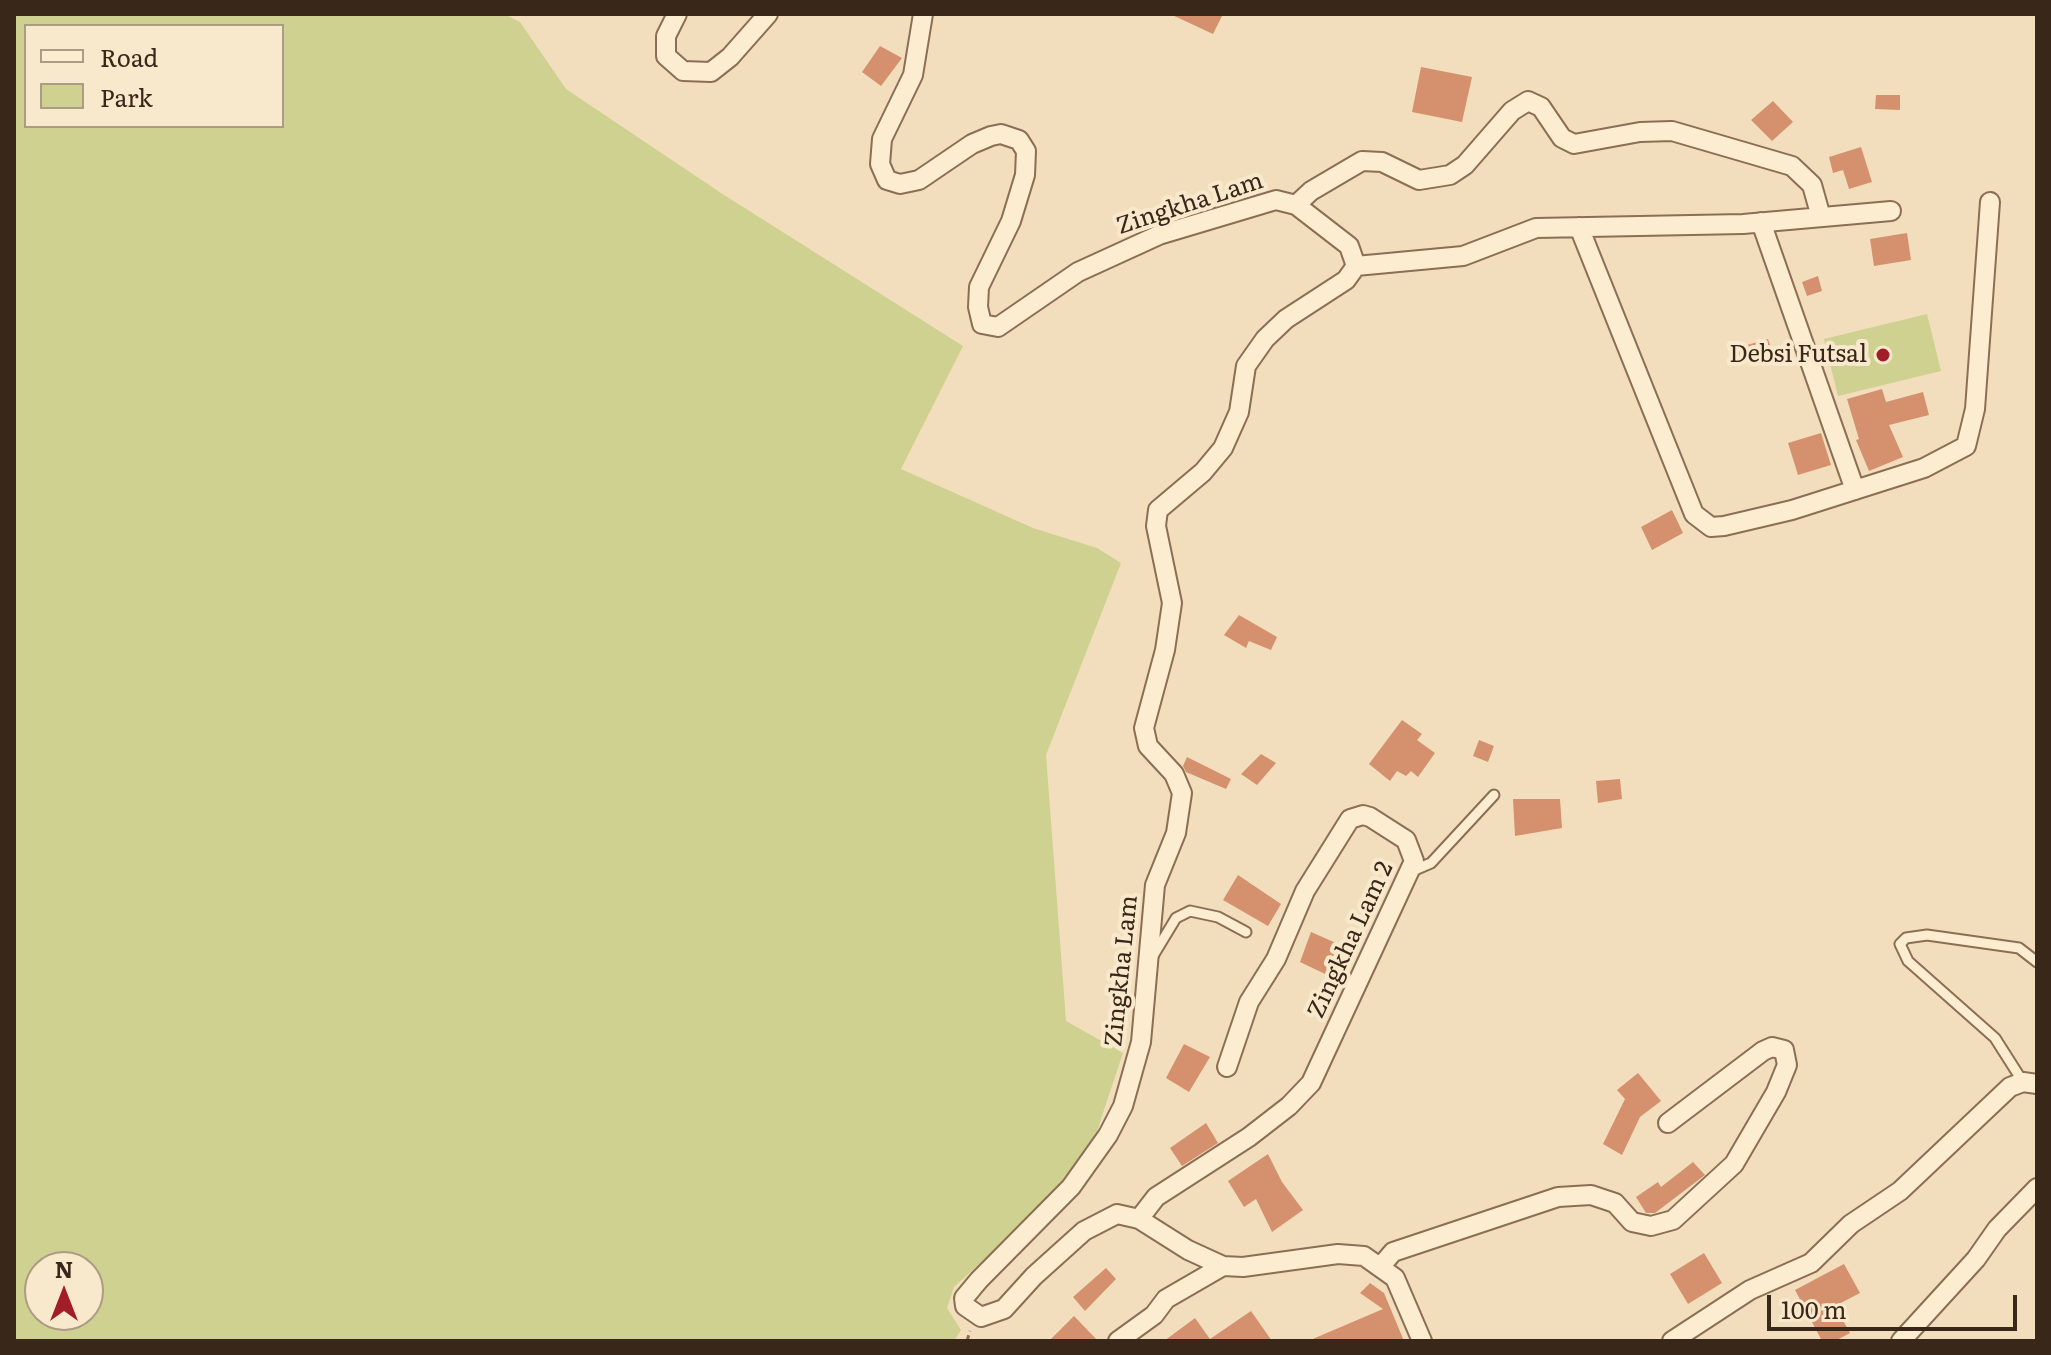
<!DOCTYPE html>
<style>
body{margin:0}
#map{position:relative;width:2051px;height:1355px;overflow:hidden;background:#f2debc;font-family:Literata,serif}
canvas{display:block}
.frame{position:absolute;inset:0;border:16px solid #39271a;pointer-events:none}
.legend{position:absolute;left:24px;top:24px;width:260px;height:104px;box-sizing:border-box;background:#f9e9cc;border:2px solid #ac9b85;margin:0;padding:10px 14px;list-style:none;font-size:24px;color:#39271a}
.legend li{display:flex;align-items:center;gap:16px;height:40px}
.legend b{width:40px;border:2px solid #ac9b85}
.north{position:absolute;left:24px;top:1251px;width:80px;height:80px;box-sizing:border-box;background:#f9e9cc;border:2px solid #ac9b85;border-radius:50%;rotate:0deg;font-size:22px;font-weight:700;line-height:32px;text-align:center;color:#39271a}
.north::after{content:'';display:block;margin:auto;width:28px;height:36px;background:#a11d27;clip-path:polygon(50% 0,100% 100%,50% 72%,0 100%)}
.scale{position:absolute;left:1767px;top:1295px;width:250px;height:36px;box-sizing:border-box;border:4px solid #39271a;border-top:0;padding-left:10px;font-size:24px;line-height:28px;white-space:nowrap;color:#39271a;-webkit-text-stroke:6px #f9e9cc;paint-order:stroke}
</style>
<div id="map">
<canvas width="2051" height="1355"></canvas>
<div class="frame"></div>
<ul class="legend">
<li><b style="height:10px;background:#fcecd0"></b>Road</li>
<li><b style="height:22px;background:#ced18f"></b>Park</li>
</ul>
<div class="north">N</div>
<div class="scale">100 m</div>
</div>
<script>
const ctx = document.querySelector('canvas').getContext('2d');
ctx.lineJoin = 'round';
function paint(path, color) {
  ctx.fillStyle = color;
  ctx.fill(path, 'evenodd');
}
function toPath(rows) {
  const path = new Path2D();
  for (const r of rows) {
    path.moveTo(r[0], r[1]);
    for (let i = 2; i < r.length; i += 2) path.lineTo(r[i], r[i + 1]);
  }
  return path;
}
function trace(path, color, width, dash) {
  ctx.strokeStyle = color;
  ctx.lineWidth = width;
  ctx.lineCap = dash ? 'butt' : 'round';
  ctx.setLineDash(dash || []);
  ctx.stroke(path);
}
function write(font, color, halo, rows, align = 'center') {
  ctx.font = font + ' Literata,serif';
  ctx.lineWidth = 8;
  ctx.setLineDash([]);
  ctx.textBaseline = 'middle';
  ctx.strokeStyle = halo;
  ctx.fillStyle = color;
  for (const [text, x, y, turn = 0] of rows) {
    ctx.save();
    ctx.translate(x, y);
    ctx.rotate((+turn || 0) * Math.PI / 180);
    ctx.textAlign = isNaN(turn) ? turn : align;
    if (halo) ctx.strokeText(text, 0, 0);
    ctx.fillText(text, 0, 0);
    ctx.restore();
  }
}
const green = toPath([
 [14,14,504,14,520,22,566,89,721,193,963,346,901,469,1033,528,1097,548,1121,563,1046,755,1066,1021,1123,1053,1096,1134,1046,1203,954,1287,947,1308,961,1330,954,1341,14,1341],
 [26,26,282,26,282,126,26,126],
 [40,1267,88,1267,88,1315,40,1315],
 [1927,314,1941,371,1838,396,1824,339]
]);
const building = toPath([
 [1170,14,1223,14,1213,34],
 [880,46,902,58,881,86,862,72],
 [1421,67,1472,77,1462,122,1412,112],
 [1876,95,1900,95,1900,110,1875,109],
 [1773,101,1793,122,1772,141,1751,120],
 [1861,147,1872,182,1849,189,1843,170,1833,173,1829,157],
 [1907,233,1911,260,1874,266,1870,239],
 [1818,276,1822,291,1807,296,1802,282],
 [1768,339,1772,351,1734,363,1730,350],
 [1882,389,1886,402,1923,392,1929,415,1889,425,1903,457,1869,471,1856,440,1859,439,1847,399],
 [1821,433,1831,465,1798,475,1788,443],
 [1672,510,1683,533,1652,550,1641,527],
 [1239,615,1277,637,1271,650,1249,641,1246,648,1224,635],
 [1402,720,1422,734,1417,740,1435,753,1418,777,1411,771,1406,776,1397,771,1390,781,1369,764],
 [1479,740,1494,746,1488,762,1473,756],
 [1261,754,1276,763,1257,785,1241,774],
 [1187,757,1231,779,1226,789,1186,772,1183,766],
 [1620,779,1622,799,1598,803,1596,781],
 [1513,799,1560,799,1562,828,1515,836],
 [1238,875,1281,904,1268,926,1223,900],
 [1311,932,1354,951,1342,982,1300,962],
 [1184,1044,1210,1057,1189,1092,1166,1078],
 [1638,1073,1661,1101,1640,1117,1622,1155,1603,1144,1625,1099,1617,1090],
 [1206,1123,1218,1143,1182,1166,1170,1148],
 [1268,1154,1282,1182,1303,1210,1272,1232,1256,1199,1244,1207,1228,1181],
 [1693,1162,1705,1175,1655,1213,1646,1213,1636,1197,1658,1182,1661,1187],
 [1704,1253,1722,1283,1688,1304,1670,1274],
 [1844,1264,1860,1293,1835,1306,1850,1333,1835,1341,1822,1341,1795,1290],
 [1106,1268,1116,1279,1085,1311,1073,1297],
 [1370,1283,1384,1293,1404,1341,1308,1341,1383,1309,1360,1293],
 [1251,1311,1272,1341,1164,1341,1195,1318,1210,1339],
 [1074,1316,1098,1341,1049,1341]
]);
const path = toPath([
 [967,1341,970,1331]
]);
const service = toPath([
 [1410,872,1431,863,1494,795],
 [1153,956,1176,918,1190,911,1218,917,1246,932],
 [2023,1082,1995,1038,1908,961,1900,944,1906,938,1927,935,2019,948,2037,962]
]);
const minor = toPath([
 [677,14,666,36,666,56,683,71,711,72,730,57,768,14],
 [923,14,913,75,882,139,880,164,887,180,900,184,919,180,972,144,991,136,1001,134,1019,140,1026,151,1025,175,1011,221,979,287,978,307,982,324,998,327,1078,272,1159,235,1276,200,1296,205,1349,246,1356,266,1346,280,1286,319,1265,339,1246,366,1239,412,1223,448,1203,472,1158,510,1156,526,1172,603,1165,650,1144,728,1148,746,1174,774,1182,793,1176,833,1155,885,1141,1042,1123,1106,1108,1135,1071,1187,979,1280,964,1298,965,1306,981,1317,1004,1309,1034,1276,1084,1231,1117,1214,1139,1219,1188,1250,1223,1266,1243,1267,1338,1254,1364,1256,1395,1278,1422,1341],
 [1296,205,1311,191,1362,161,1382,162,1419,180,1450,175,1465,165,1512,111,1528,101,1541,107,1562,138,1574,144,1640,132,1672,131,1792,166,1812,185,1821,217],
 [1761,222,1855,490],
 [1579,227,1694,514,1711,527,1724,526,1792,510,1924,468,1966,446,1975,409,1990,202],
 [1356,266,1463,256,1536,228,1743,224,1891,211],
 [1139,1219,1156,1197,1249,1137,1289,1106,1311,1083,1414,861,1406,840,1370,817,1363,815,1350,819,1305,891,1276,959,1249,1002,1227,1067],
 [1381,1266,1393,1252,1558,1197,1591,1195,1615,1203,1632,1222,1651,1226,1673,1220,1734,1164,1776,1092,1787,1065,1784,1050,1772,1047,1763,1051,1668,1123],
 [1118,1341,1154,1315,1166,1299,1223,1266],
 [1672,1341,1750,1290,1811,1263,1851,1224,1900,1191,2010,1087,2023,1082,2037,1084],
 [1901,1341,1976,1259,1997,1229,2037,1188]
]);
const markers = [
 [1883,355,8,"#a11d27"]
];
const streetNames = [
 ["Zingkha Lam",1190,204,-18],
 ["Zingkha Lam 2",1351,940,-65],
 ["Zingkha Lam",1122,971,-84]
];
const poiNames = [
 ["Debsi Futsal",1867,355]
];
paint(green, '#ced18f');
paint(building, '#d5916e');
trace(service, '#8c6e54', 13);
trace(minor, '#8c6e54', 22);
trace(path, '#8c6e54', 3, [6, 4]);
trace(service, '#fcecd0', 9);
trace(minor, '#fcecd0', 18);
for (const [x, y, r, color] of markers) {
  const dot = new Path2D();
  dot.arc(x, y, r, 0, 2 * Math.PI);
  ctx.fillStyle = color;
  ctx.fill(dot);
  trace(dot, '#f9e9cc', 3);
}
write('24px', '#39271a', '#f9e9cc', streetNames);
write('24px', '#39271a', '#f9e9cc', poiNames, 'right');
</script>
